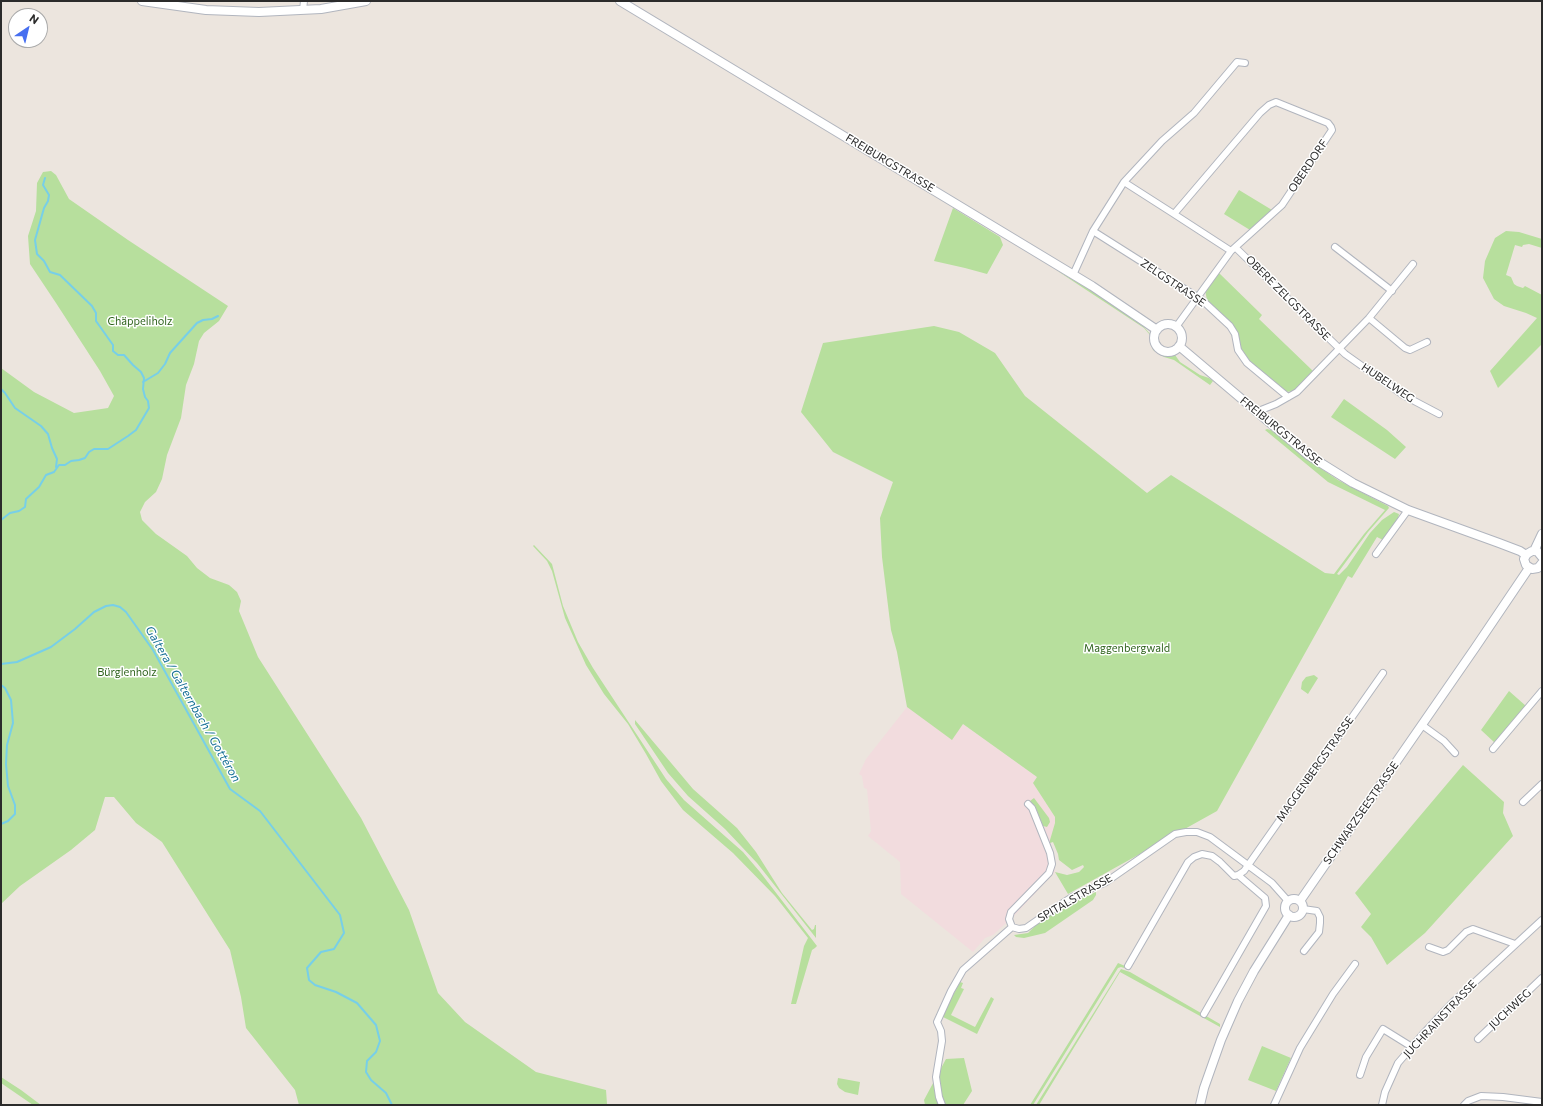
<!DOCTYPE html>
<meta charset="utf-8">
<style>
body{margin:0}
#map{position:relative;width:1543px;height:1106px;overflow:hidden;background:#ece5de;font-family:Commissioner,sans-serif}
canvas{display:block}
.frame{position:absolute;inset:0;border:2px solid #2b2b2b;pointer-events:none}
.north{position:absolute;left:8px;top:8px;width:40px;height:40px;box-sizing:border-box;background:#fff;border:1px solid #aaa;border-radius:50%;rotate:35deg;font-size:11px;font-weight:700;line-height:16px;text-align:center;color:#2b2b2b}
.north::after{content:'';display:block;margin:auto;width:14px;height:18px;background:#476ff0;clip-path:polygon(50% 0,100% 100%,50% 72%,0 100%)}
</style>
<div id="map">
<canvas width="1543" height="1106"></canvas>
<div class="frame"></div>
<div class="north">N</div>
</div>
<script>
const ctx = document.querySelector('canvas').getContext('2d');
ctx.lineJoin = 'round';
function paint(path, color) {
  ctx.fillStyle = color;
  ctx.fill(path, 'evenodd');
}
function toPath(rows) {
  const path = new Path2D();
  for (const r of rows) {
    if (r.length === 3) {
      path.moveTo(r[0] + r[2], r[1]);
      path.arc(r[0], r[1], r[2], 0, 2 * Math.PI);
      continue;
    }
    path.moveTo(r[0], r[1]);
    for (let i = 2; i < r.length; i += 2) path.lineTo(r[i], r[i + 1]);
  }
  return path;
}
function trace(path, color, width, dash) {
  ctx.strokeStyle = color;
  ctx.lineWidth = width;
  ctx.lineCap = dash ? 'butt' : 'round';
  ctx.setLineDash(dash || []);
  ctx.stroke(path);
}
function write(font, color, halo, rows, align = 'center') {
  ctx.font = font + ' Commissioner,sans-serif';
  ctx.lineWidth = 3;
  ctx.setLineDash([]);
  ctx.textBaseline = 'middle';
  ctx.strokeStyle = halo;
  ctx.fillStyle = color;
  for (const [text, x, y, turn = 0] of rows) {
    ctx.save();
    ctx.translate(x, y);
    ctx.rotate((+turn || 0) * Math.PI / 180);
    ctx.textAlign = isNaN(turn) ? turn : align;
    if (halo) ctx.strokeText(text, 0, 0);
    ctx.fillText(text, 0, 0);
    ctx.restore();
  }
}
const medical = toPath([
 [907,707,952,739,963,724,1037,777,1033,783,1055,817,1055,823,1050,840,1055,872,1015,915,993,935,985,938,973,952,901,894,900,862,868,836,871,831,868,800,867,789,864,788,862,776,859,774,866,759]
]);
const green = toPath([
 [51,171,56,175,69,199,128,240,228,306,219,321,204,333,199,341,194,364,186,385,181,418,167,455,162,479,156,492,145,502,140,512,142,520,156,534,187,556,197,568,210,578,229,585,237,592,241,601,239,611,258,657,361,818,409,910,438,993,465,1022,536,1072,606,1090,607,1104,602,1105,299,1105,295,1090,246,1028,241,997,230,950,162,842,136,823,114,797,105,797,95,830,71,850,20,886,1,904,1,368,34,392,74,413,108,408,114,396,100,371,56,303,30,264,28,236,36,211,37,183,43,172],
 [1239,190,1272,210,1250,230,1224,214],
 [953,208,1000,237,1003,245,987,274,965,268,934,261],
 [1506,231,1519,232,1542,239,1542,248,1529,244,1523,245,1522,247,1515,245,1506,275,1511,277,1514,284,1517,286,1523,288,1525,286,1542,295,1542,344,1498,388,1490,371,1537,318,1526,313,1504,306,1494,299,1483,278,1485,261,1495,238],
 [1056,270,1097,294,1144,327,1150,334,1154,345,1158,350,1162,352,1175,355,1180,362,1200,375,1209,378,1213,381,1210,385,1174,360,1164,357,1153,350,1150,335,1144,328],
 [1219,273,1262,315,1259,319,1313,371,1294,391,1286,392,1251,363,1240,347,1234,327,1207,300,1205,290],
 [934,326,959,332,995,353,1025,396,1147,493,1171,475,1325,573,1334,574,1364,534,1385,510,1328,482,1265,430,1267,429,1271,430,1307,459,1338,480,1388,506,1389,508,1368,532,1337,574,1339,575,1347,567,1370,533,1382,520,1394,512,1399,514,1398,518,1383,540,1377,537,1352,578,1348,576,1217,811,1068,894,1055,872,1067,875,1079,872,1084,867,1083,865,1072,870,1059,860,1058,854,1053,842,1050,843,1050,840,1055,823,1055,817,1033,783,1037,777,963,724,952,740,907,707,897,652,891,630,882,557,880,518,893,482,833,452,801,412,823,343],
 [1344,399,1387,430,1406,447,1395,459,1331,417],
 [534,545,552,564,563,606,578,642,593,668,666,779,684,800,743,852,760,872,817,946,815,948,812,950,796,1004,791,1004,804,946,808,938,775,896,733,853,683,810,661,781,646,754,628,724,604,694,586,665,565,618,552,571,547,561,533,546],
 [1314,675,1318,678,1308,694,1301,689,1302,682,1306,677],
 [1509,691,1526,706,1495,743,1481,730],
 [635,720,693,789,737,828,756,852,782,893,812,930,814,929,815,925,816,925,816,938,757,863,725,829,688,796,668,773,635,724],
 [1463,765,1504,802,1503,813,1513,836,1425,933,1387,965,1371,937,1361,927,1371,914,1355,893],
 [1034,798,1049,818,1050,822,1047,827,1043,826,1035,806,1030,801],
 [1096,892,1096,895,1093,900,1045,933,1024,938,1016,937,1014,935,1028,933,1038,923,1056,911,1077,900],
 [1118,963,1125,966,1124,968,1121,967,1118,968,1033,1105,1030,1105],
 [1121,969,1130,972,1220,1024,1220,1027,1120,972,1039,1105,1036,1105],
 [960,982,963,983,961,988,964,989,951,1015,975,1027,991,997,994,999,977,1034,943,1017,945,1010],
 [1262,1046,1291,1058,1276,1091,1248,1080],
 [964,1058,972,1091,963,1105,925,1105,924,1100,946,1059],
 [1,1077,21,1090,41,1105,33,1105,1,1083],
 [838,1078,860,1082,858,1095,845,1092,839,1088,837,1084]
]);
const stream = toPath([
 [143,382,158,373,165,364,170,353,197,323,203,320,212,319,218,316],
 [1,389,5,393,15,408,41,426,48,434,52,448,57,459,56,467],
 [1,520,10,513,19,511,25,507,26,499,39,487,46,475,54,472,59,465,65,465,71,461,79,460,85,458,89,452,94,449,108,449,128,436,136,430,149,408,148,401,145,397,143,389,144,378,141,372,133,365,124,355,118,355,113,351,113,345,96,321,96,313,92,306,60,275,50,272,44,261,37,254,35,240,44,208,48,201,49,195,43,185,45,178],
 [1,664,17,662,51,647,75,629,94,612,106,606,113,605,120,607,126,612,153,650,230,789,260,811,340,915,344,933,334,949,321,952,307,968,309,980,315,985,336,992,357,1003,376,1025,380,1041,376,1052,367,1061,366,1072,371,1080,386,1093,392,1105],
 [1,685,5,688,11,700,13,723,7,745,6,764,8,786,15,805,15,814,8,821,1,824]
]);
const street = toPath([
 [303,10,304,1],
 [1124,182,1174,214],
 [1093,231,1202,300,1230,326,1235,334,1238,350,1247,363,1288,397],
 [1335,247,1392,291],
 [1236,248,1345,354,1403,395,1439,414],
 [1073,275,1093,231,1124,182,1162,141,1194,113,1237,62,1245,63],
 [1369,318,1405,348,1410,350,1427,342],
 [1176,327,1231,251,1282,205,1332,130,1331,127,1328,123,1276,102,1269,105,1260,113,1174,214,1231,251],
 [1256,412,1276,404,1297,392,1369,318,1413,264],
 [1376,554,1408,510],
 [1422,725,1444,741,1455,753],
 [1493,749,1542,691],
 [1523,802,1542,784],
 [1303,909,1317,911,1320,917,1320,923,1319,932,1304,951],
 [1012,927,1019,929,1026,928,1052,910,1072,897,1106,882,1175,834,1186,832,1197,832,1210,837,1272,883,1288,901],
 [1012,927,1009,919,1011,912,1049,873,1052,864,1050,853,1032,808,1028,804],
 [1429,947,1443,952,1448,950,1466,932,1473,929,1515,944],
 [1128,966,1188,862,1194,857,1202,854,1212,856,1220,862,1234,876,1238,875,1244,871,1383,673],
 [1204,1014,1266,906,1265,898,1238,875],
 [1478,1039,1542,978],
 [1360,1075,1366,1057,1383,1029,1412,1047],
 [942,1105,939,1097,936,1077,942,1041,941,1031,937,1022,951,991,963,970,1012,927],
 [1274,1105,1300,1048,1333,994,1355,964],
 [1382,1105,1385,1092,1398,1063,1422,1035,1451,1004,1542,920],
 [1464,1105,1468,1101,1481,1096,1503,1097,1542,1102]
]);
const secondary = toPath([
 [142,1,206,10,259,12,321,9,366,1],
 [620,1,1092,286,1157,330],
 [1168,338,14],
 [1179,346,1308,455,1353,483,1408,510,1499,543,1520,551,1526,555],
 [1534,551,1542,534],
 [1542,557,1537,551,1532,551,1527,554,1524,559,1526,565,1532,569,1538,568,1542,563],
 [1294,908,9],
 [1300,901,1475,648,1529,568],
 [1200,1105,1204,1088,1221,1040,1238,1001,1254,971,1289,915]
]);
const streetNames = [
 ["FREIBURGSTRASSE",890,163,31],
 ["OBERDORF",1308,166,-56],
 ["ZELGSTRASSE",1173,283,34],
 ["OBERE ZELGSTRASSE",1288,298,45],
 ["HUBELWEG",1388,383,34],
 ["FREIBURGSTRASSE",1281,431,39],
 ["MAGGENBERGSTRASSE",1315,769,-55],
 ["SCHWARZSEESTRASSE",1361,813,-55],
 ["SPITALSTRASSE",1075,898,-30],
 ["JUCHWEG",1510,1009,-43],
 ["JUCHRAINSTRASSE",1440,1019,-47]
];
const parkNames = [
 ["Chäppeliholz",140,321],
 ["Maggenbergwald",1127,648],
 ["Bürglenholz",127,672]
];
const waterNames = [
 ["Galtera / Galternbach / Gottéron",193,704,60]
];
paint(medical, '#f2dcde');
paint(green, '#b7df9d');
trace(stream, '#77cfe8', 2);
trace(street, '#b1b5be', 8);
trace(secondary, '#b1b5be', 10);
trace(street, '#fff', 6);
trace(secondary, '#fff', 8);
write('11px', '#2b2b2b', '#fff', streetNames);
write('11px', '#30641e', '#fff', parkNames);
write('italic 12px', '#156f95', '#fff', waterNames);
</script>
